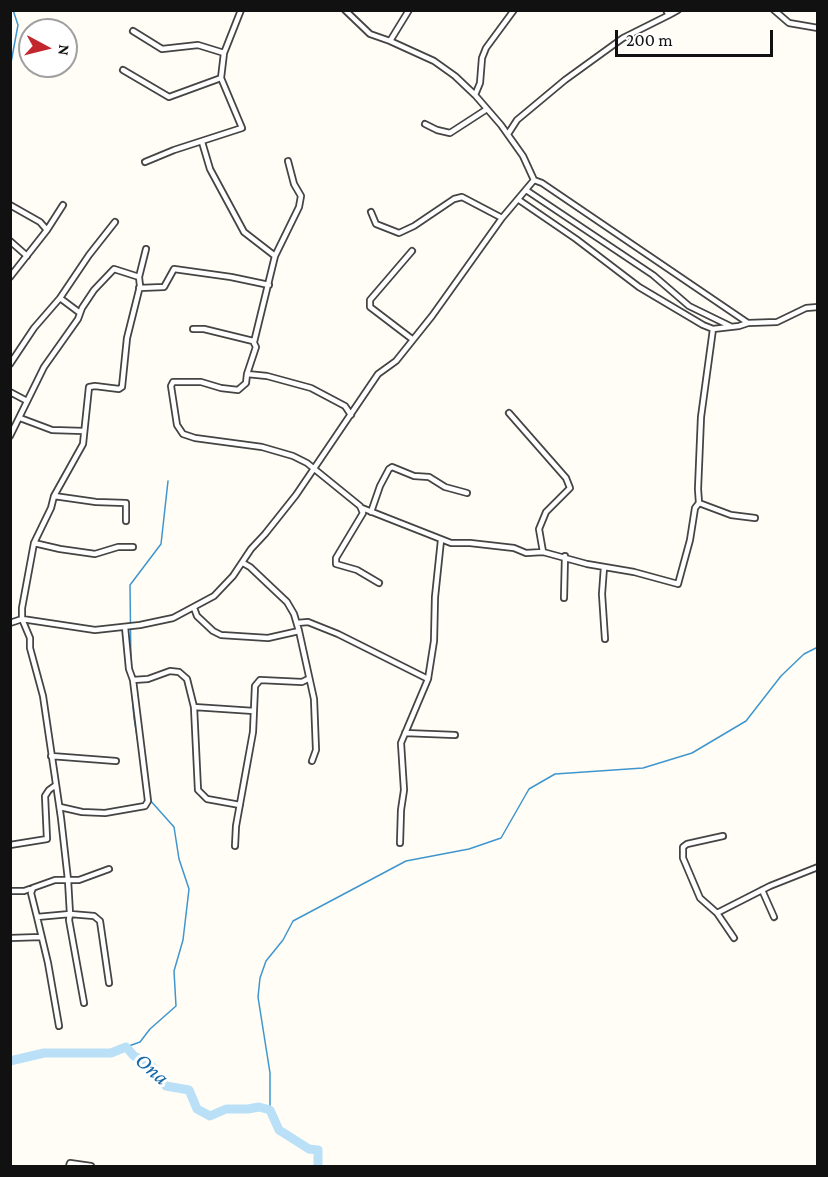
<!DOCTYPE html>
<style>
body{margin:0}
#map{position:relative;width:828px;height:1177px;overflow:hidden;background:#fffdf5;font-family:"Crimson Pro",serif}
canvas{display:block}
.frame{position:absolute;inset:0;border:12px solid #111;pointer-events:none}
.north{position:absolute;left:18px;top:18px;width:60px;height:60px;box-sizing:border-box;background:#fff;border:2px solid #a0a0a0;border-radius:50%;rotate:97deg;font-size:16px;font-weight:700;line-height:24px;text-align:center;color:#111}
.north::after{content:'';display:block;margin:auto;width:21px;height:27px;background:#c4262e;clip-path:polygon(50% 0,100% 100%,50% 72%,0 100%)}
.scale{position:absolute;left:615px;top:30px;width:158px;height:27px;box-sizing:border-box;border:3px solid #111;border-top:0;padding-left:8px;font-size:18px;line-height:21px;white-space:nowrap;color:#111;-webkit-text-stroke:4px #fff;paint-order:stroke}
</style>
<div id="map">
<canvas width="828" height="1177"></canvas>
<div class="frame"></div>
<div class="north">N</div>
<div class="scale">200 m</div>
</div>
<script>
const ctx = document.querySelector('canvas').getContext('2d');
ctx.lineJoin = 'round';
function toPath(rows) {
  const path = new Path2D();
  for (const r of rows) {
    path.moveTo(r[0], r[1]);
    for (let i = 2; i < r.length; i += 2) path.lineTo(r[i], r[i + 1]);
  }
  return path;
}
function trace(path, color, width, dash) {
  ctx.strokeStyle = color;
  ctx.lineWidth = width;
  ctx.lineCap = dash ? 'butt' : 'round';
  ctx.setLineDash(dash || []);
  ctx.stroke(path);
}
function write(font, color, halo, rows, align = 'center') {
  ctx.font = font + ' "Crimson Pro",serif';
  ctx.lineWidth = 6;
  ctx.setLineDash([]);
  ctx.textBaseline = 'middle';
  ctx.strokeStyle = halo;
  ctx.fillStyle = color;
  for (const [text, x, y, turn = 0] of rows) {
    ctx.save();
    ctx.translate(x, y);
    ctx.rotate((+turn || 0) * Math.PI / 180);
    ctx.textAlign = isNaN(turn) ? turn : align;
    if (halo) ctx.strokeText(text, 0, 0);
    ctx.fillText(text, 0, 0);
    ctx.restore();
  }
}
const stream = toPath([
 [10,68,18,25,13,10],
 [131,671,130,585,161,544,168,481],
 [132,693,134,718,138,742],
 [126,1047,140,1042,150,1029,176,1006,174,971,183,940,189,889,179,859,174,827,149,799],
 [270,1110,270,1073,258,997,260,978,266,961,283,940,293,921,406,861,469,849,501,838,529,789,555,774,643,768,692,753,746,721,781,676,804,654,818,647]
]);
const river = toPath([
 [10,1061,44,1053,111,1053,126,1047,134,1056,149,1063,166,1086,189,1090,197,1109,210,1116,226,1109,248,1109,259,1107,270,1110,279,1130,309,1149,318,1150,318,1166]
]);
const street = toPath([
 [774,10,789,23,818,28],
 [669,15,678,10],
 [133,31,162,49,198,45,224,53,241,10],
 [390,41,409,10],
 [123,70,169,97,221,78],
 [475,95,480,83,482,58,486,48,514,10],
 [425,124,437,130,450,133,487,109],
 [508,134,517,120,565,80,623,38,669,15,666,10],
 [202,142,210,169,244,232,275,256],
 [145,162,174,150,242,128,221,78,224,53],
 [534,180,542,183,748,323,777,322,806,308,818,307],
 [526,190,653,275,689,306,730,326],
 [519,200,576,239,639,287,703,325,713,329,739,326,748,323],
 [10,205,40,222,47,230],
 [371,212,376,224,399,233,414,226,454,199,462,197,502,218],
 [10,241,27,256],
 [412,251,370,300,370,307,374,310,412,339],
 [10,277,47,230,63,205],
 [139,288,164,287,174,269,231,277,269,285],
 [60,298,80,313],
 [193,329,204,329,253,341,256,347,247,374],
 [713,329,701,417,698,489,699,503,731,515,755,518],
 [254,342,275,256,299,207,301,196,294,184,288,161],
 [10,364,34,328,60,298,89,255,115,222],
 [10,392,27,401],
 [509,413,566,478,570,488,546,512,539,529,543,552],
 [351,415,345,406,311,388,267,376,247,374,246,383,238,390,221,388,201,382,173,382,171,386,177,425,183,434,195,438,262,447,293,456,307,463,360,506,363,513,336,558,336,564,357,570,379,583],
 [20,418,52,430,84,431],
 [10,436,44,367,78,319,82,308,94,290,114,269,139,277],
 [54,496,96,502,126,503,126,521],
 [362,508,451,543,470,543,514,548,526,553,543,552,587,564,634,572,678,584,690,540,695,508,699,503],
 [371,512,380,486,389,469,392,467,414,476,429,477,445,487,467,493],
 [34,543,60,549,95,554,118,547,133,547],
 [604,567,602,594,605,639],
 [564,598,565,556],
 [194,608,197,616,213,631,221,635,268,638,299,631,294,614,287,602,250,567,243,563],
 [10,623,22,619,95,630,140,625,173,618,214,596,233,576,251,549,265,534,296,495,378,374,396,361,432,316,502,218,534,180,523,156,501,125,475,95,455,76,434,61,390,41,370,34,345,10],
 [297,623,308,622,338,634,428,679],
 [125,627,129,669,133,680,148,679,170,671,179,672,187,679,194,707,254,711],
 [299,631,314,699,316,750,312,761],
 [194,707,198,790,207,799,240,805],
 [405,733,455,735],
 [51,756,116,761],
 [60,807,82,812,105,813,145,806,148,801,133,680],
 [723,836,687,844,683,847,683,858,700,898,717,913,734,938],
 [400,843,401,810,404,790,401,743,428,679,434,641,435,597,441,540],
 [10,845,47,839,45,796,49,790,56,785],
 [235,846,236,826,253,732,255,686,260,680,302,682,308,679],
 [33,888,31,893,37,917,70,914,94,916,100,921,109,983],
 [762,890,774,917],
 [10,891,24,891,55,880,79,880,109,869],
 [717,913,770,886,818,867],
 [37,917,48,963,59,1026],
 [10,938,41,937],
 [84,1003,69,920,70,914,68,880,61,818,43,696,30,648,30,638,22,619,22,608,34,543,51,508,54,496,83,444,89,387,95,386,119,389,122,387,127,338,140,286,139,277,146,249],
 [69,1166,70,1163,91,1166]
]);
const waterNames = [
 ["Ona",152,1069,41]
];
trace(stream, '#3f96cf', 1.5);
trace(river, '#b9e0f7', 9);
trace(street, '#444', 8);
trace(street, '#fff', 4.5);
write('italic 22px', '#1768a6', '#fff', waterNames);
</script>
